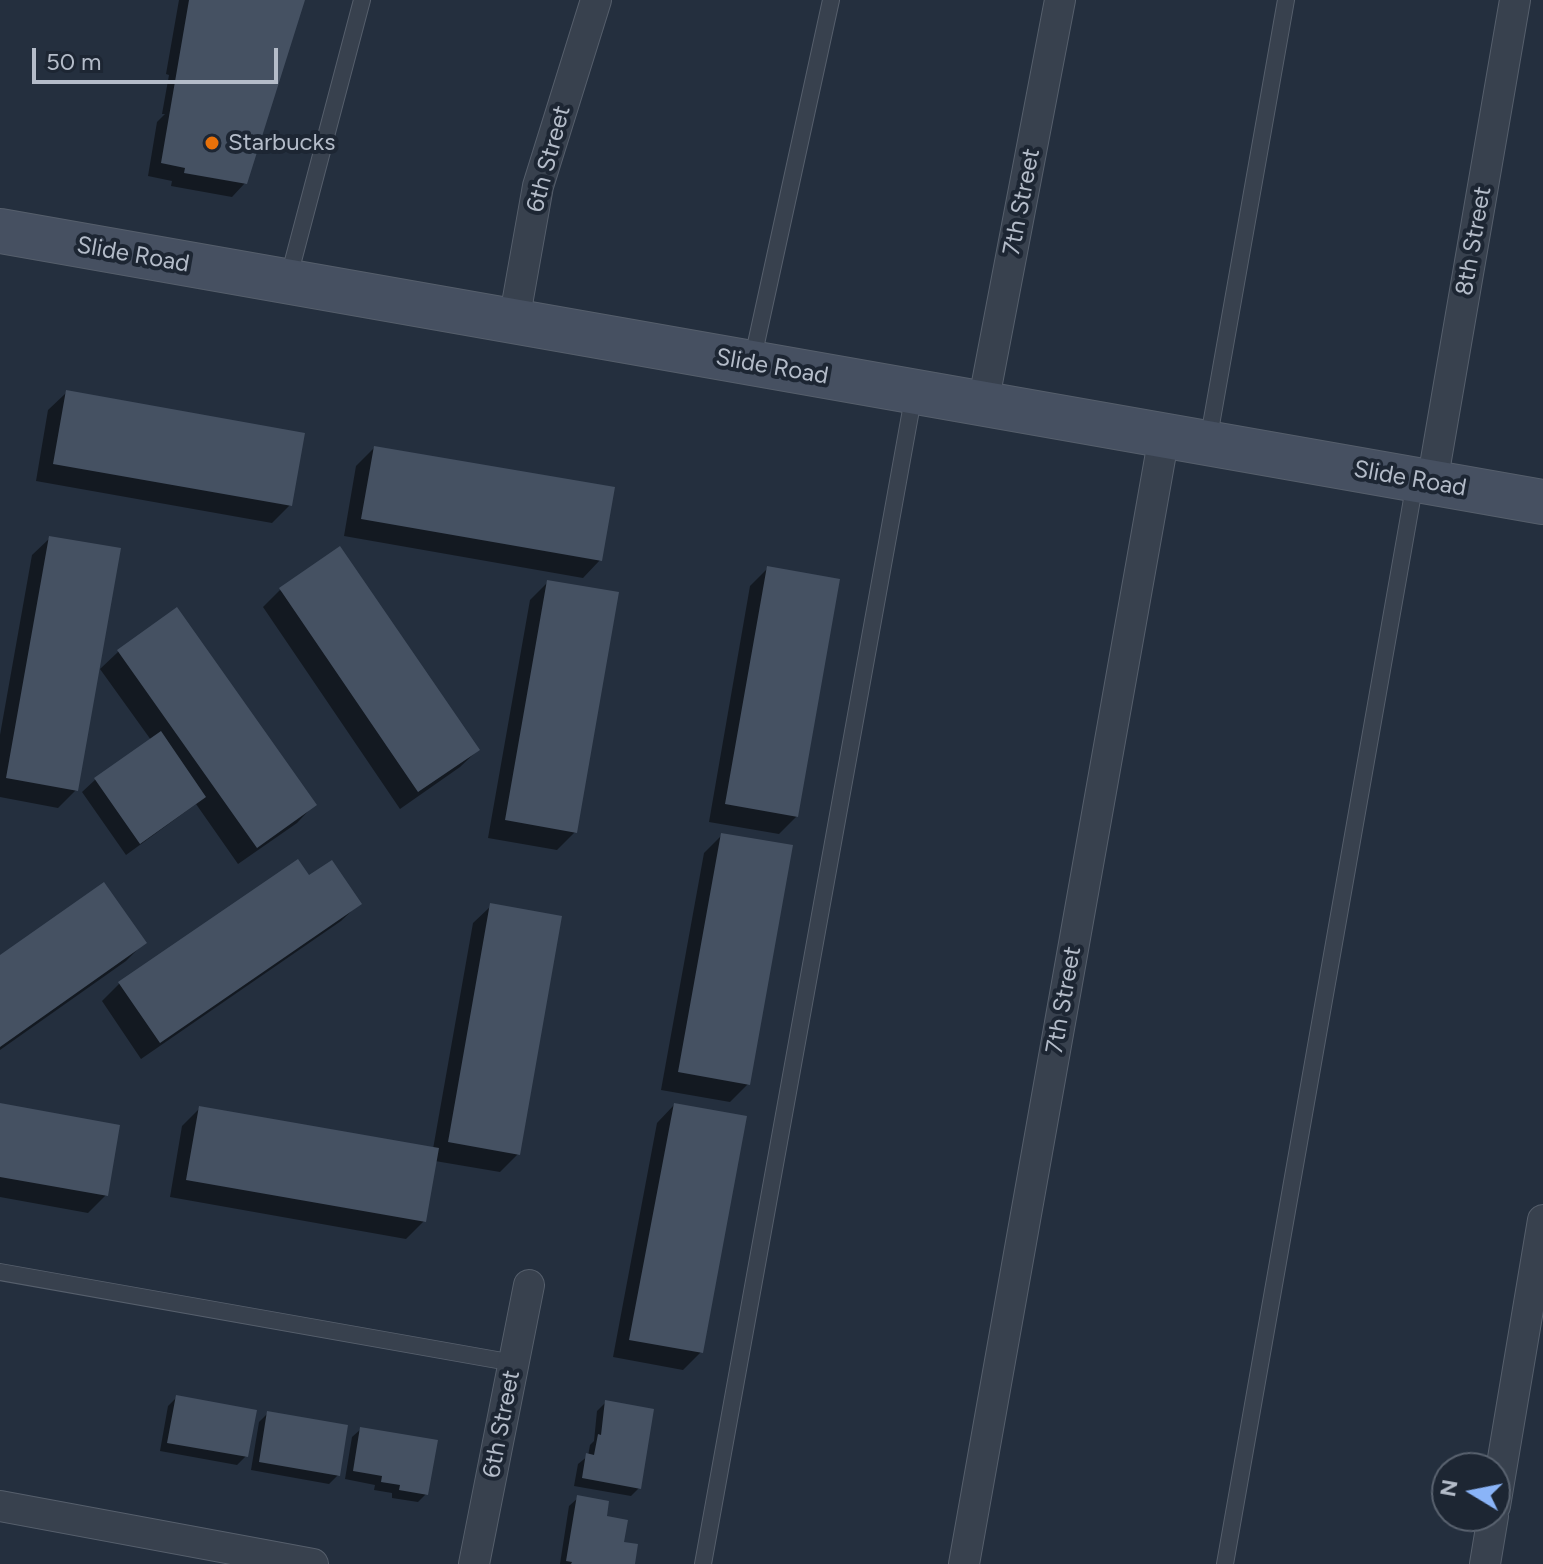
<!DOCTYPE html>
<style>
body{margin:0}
#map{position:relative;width:1543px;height:1564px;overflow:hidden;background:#242f3e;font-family:Figtree,sans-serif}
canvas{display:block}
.north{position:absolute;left:1431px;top:1452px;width:80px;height:80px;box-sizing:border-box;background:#1d2633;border:2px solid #59626f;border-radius:50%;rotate:280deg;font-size:22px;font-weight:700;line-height:32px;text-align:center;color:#b4bcc9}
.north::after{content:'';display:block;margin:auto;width:28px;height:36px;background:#8ab4f8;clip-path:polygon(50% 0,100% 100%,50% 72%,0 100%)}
.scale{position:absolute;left:32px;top:48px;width:246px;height:36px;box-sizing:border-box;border:4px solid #b4bcc9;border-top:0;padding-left:10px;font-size:24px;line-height:28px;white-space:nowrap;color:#b4bcc9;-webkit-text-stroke:6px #1d2633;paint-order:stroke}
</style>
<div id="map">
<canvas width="1543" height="1564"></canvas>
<div class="north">N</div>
<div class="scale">50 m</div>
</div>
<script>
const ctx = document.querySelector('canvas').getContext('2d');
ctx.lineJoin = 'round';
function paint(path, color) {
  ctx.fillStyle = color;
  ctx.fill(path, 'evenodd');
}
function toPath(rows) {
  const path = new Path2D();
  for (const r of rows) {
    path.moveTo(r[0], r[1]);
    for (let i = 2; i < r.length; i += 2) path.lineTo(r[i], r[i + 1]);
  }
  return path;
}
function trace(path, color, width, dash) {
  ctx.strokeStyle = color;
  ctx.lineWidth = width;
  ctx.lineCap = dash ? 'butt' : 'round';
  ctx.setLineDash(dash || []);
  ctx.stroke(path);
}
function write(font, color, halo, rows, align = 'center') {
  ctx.font = font + ' Figtree,sans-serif';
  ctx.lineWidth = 8;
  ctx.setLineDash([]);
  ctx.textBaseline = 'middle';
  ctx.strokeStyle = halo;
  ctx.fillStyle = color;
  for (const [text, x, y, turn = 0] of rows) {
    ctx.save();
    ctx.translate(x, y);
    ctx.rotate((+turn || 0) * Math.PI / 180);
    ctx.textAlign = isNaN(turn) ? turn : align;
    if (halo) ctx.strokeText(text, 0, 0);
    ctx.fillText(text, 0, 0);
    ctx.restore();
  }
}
const shadow = toPath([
 [179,0,303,0,245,183,232,197,171,186,172,181,148,176,157,122,165,114,162,114,169,75,166,74],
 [66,393,290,505,272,523,36,481,48,410],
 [374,448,600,560,583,578,344,536,356,466],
 [50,538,76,790,58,808,0,797,0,735,32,555],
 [768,568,797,816,779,834,709,822,750,586],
 [548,582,575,832,557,850,488,838,530,600],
 [280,590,478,750,460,767,400,809,263,607],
 [177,610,314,805,297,823,238,864,196,804,126,855,82,792,96,779,151,740,100,669,118,652],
 [722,835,748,1084,730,1102,661,1090,704,853],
 [308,878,359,904,341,921,141,1059,102,1001,119,984],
 [491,906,518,1154,500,1172,435,1161,424,1221,406,1239,170,1197,182,1126,200,1108,433,1149,473,923],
 [144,943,126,961,0,1050,0,958],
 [0,1105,106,1195,88,1213,0,1197],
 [674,1105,701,1352,683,1370,613,1357,657,1123],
 [177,1397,246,1456,237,1465,160,1451,168,1406],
 [606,1402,639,1488,631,1496,574,1486,578,1464,588,1456,590,1445,594,1441,597,1411],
 [268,1413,338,1475,329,1484,251,1470,259,1422],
 [361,1429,426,1494,418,1502,392,1498,392,1493,374,1490,375,1485,345,1479,352,1437],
 [578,1498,622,1544,633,1564,560,1564,569,1506]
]);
const building = toPath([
 [189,0,305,0,247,184,184,173,185,168,161,163],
 [66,390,305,433,292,506,53,464],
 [374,446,615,487,602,561,361,519],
 [49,536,121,548,78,791,6,778],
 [340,546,480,750,418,792,279,588],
 [767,566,840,579,798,817,725,804],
 [547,580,619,592,577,833,505,820],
 [177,607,317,805,257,848,117,650],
 [161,731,206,797,140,844,94,778],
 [721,833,793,845,750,1085,678,1072],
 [298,859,309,875,332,860,362,904,160,1043,118,982],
 [104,882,147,943,0,1047,0,955],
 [490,903,562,916,520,1155,448,1142],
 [0,1103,120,1125,108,1196,0,1177],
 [674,1103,747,1116,703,1353,629,1340],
 [199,1106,439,1148,426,1222,186,1180],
 [176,1395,257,1410,248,1457,167,1443],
 [605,1400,654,1409,641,1489,582,1478,586,1453,594,1455,598,1434,601,1435],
 [267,1411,348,1425,340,1476,259,1462],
 [360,1427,438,1440,428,1495,399,1490,400,1485,381,1482,382,1476,353,1471],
 [577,1495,609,1501,607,1516,628,1520,624,1542,638,1544,635,1564,571,1564,572,1562,566,1561]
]);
const service = toPath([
 [288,280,362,0],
 [752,362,831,0],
 [1208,442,1286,0],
 [0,1272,514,1363],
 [703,1564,914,393],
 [1225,1564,1415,482]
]);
const minor = toPath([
 [514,321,538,186,596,0],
 [983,404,1060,0],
 [1432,483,1515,0],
 [0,1506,313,1564],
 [1495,1506,1543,1220],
 [474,1564,529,1285],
 [964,1564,1164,436],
 [1485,1564,1493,1516]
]);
const secondary = toPath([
 [0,231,1543,502]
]);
const markers = [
 [212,143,8,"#e8710a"]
];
const poiNames = [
 ["Starbucks",228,143]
];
const streetNames = [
 ["6th Street",549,159,-75],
 ["7th Street",1022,202,-79],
 ["8th Street",1474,241,-80],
 ["Slide Road",133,255,10],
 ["Slide Road",772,367,10],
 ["Slide Road",1410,479,10],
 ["7th Street",1064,1000,-80],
 ["6th Street",502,1424,-79]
];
paint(shadow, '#0007');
paint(building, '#455162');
trace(service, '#565f6c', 18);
trace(minor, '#565f6c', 32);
trace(secondary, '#565f6c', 46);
trace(service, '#38414e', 16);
trace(minor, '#38414e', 30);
trace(secondary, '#465061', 44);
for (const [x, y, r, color] of markers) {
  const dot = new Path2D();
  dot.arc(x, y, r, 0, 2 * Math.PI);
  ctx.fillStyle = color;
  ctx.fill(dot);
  trace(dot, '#1d2633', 3);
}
write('24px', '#b4bcc9', '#1d2633', poiNames, 'left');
write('24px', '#b4bcc9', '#1d2633', streetNames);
</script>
